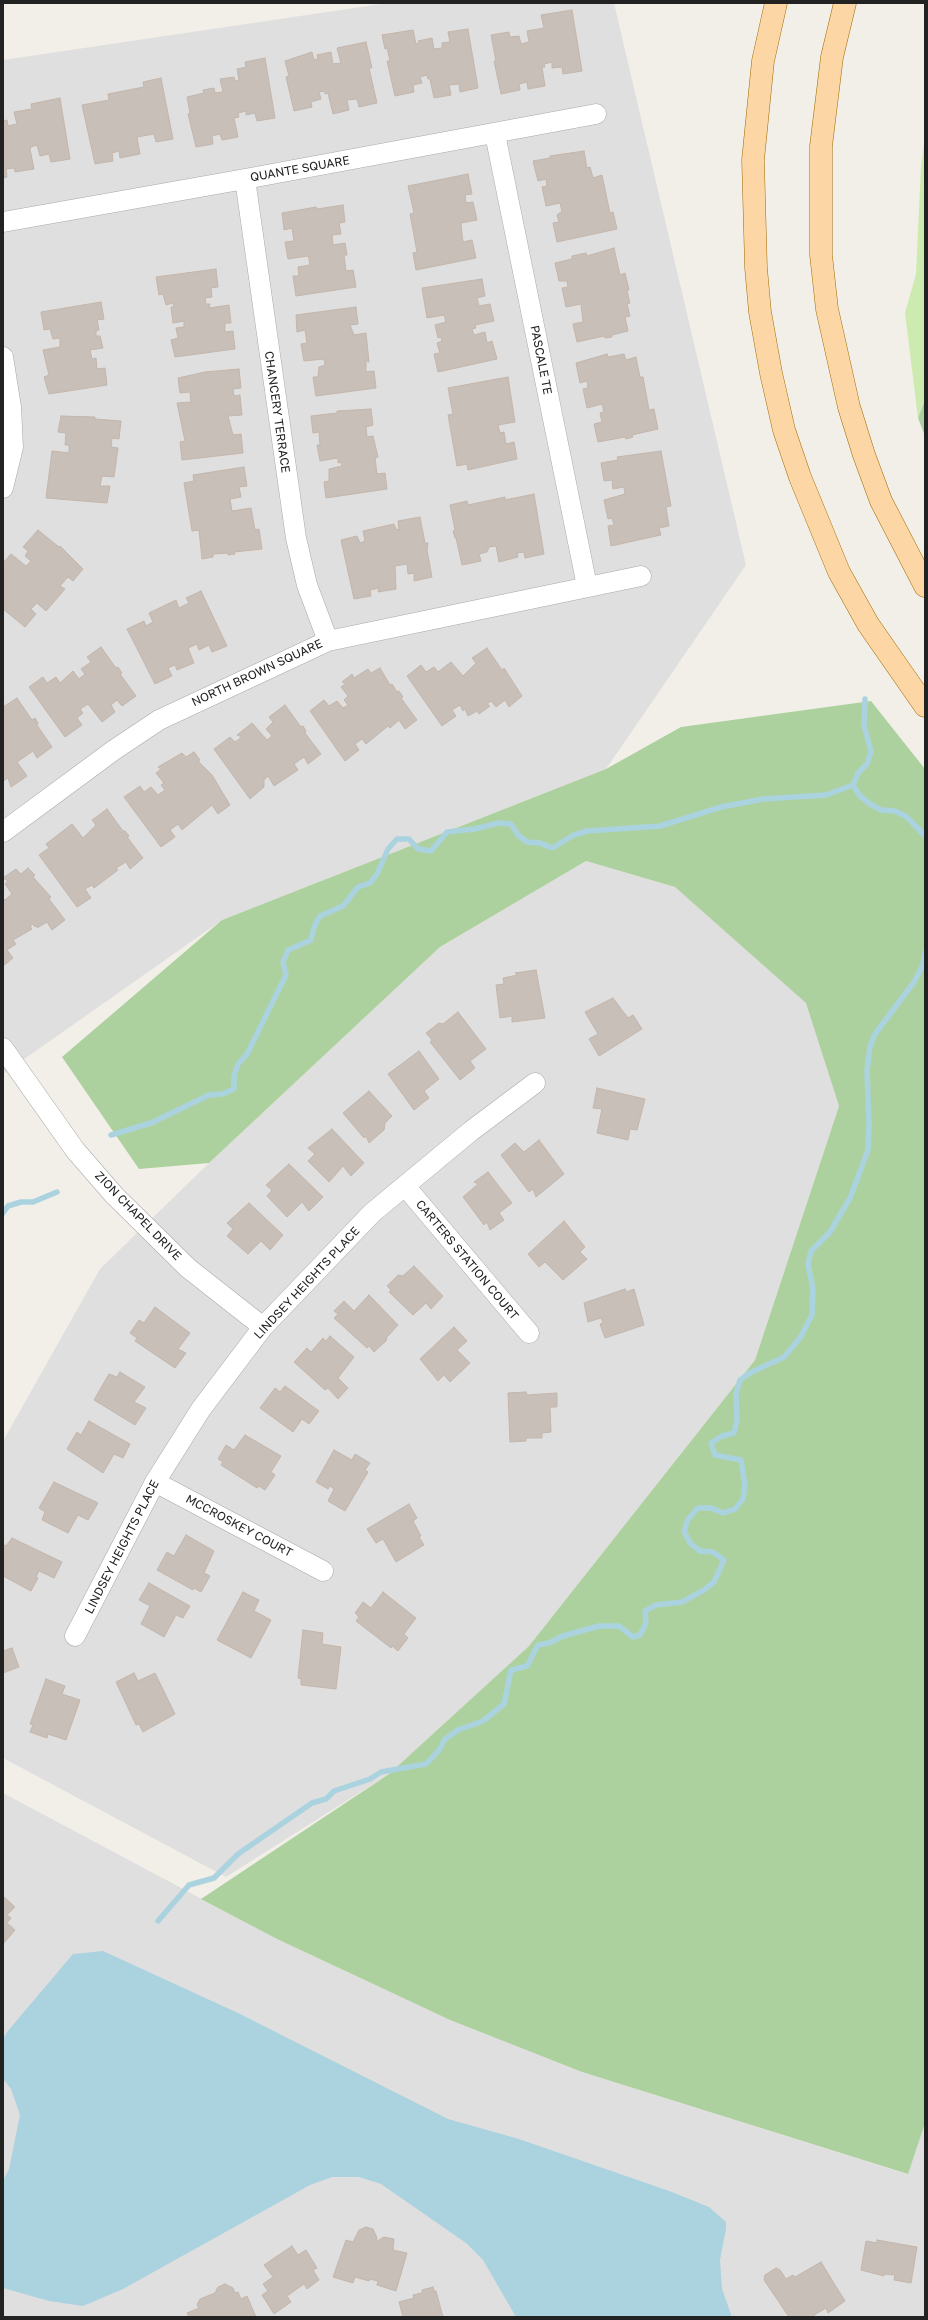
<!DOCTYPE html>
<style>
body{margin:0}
#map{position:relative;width:928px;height:2320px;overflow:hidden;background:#f2efe9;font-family:"Golos Text",sans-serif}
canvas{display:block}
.frame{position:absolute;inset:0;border:4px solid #222;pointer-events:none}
</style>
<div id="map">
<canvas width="928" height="2320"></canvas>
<div class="frame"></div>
</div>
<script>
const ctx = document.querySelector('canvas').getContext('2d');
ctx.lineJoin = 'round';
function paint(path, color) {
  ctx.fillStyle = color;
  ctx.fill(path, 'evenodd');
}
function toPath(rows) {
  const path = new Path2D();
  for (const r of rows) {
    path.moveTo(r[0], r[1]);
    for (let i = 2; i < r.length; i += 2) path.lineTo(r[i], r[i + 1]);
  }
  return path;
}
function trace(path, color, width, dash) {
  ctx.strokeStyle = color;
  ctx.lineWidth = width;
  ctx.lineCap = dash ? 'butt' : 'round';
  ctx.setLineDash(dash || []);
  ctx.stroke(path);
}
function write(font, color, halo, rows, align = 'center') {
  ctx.font = font + ' "Golos Text",sans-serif';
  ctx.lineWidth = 3.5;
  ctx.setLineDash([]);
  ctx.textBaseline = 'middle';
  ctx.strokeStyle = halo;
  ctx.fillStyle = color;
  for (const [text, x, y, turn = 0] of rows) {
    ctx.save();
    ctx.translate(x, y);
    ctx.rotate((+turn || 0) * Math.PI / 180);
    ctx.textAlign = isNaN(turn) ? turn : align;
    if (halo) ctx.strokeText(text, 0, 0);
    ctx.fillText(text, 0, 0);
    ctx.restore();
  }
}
const residential = toPath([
 [388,3,614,3,746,565,606,769,222,920,3,1074,3,60],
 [586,861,675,887,805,995,839,1106,755,1360,529,1646,389,1774,226,1877,3,1758,3,1441,100,1269,209,1163,440,947],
 [3,1793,277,1939,450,2020,582,2072,907,2174,925,2123,925,2317,3,2317]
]);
const grass = toPath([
 [925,136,925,400,918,418,905,313,916,274,921,167]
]);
const forest = toPath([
 [925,400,925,436,918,418],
 [871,701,925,769,925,2123,908,2174,582,2072,450,2020,277,1939,201,1899,389,1774,529,1646,755,1360,839,1106,806,1003,675,887,586,861,440,947,209,1163,139,1169,62,1057,222,920,606,769,681,727]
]);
const water = toPath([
 [103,1951,238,2013,448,2119,519,2139,672,2192,709,2207,726,2222,726,2229,720,2260,722,2289,732,2317,516,2317,483,2260,466,2243,381,2184,359,2177,332,2177,310,2185,123,2289,83,2306,49,2301,3,2288,3,2181,9,2169,20,2115,11,2089,3,2079,3,2039,7,2032,73,1954]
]);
const stream = toPath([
 [865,699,864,726,871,751,867,764,858,773,853,785,860,796,870,804,881,810,895,811,907,817,925,836],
 [111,1135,151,1123,209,1095,222,1094,234,1089,234,1076,238,1064,247,1054,286,975,283,962,288,950,311,940,314,927,320,916,343,906,358,887,370,883,377,874,388,849,397,839,409,839,418,849,431,851,447,832,475,829,498,823,511,824,518,835,527,842,540,843,552,848,574,835,587,831,660,826,721,807,763,799,826,795,853,785],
 [3,1213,8,1206,21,1202,33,1202,57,1192],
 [158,1921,189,1885,214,1878,238,1854,312,1803,326,1799,334,1791,370,1779,381,1772,426,1764,439,1750,445,1739,458,1730,483,1721,504,1704,511,1670,527,1666,538,1645,549,1643,563,1636,599,1626,619,1626,633,1637,640,1635,646,1623,645,1611,656,1605,682,1602,704,1590,714,1582,724,1560,713,1552,700,1551,690,1543,684,1531,688,1519,698,1508,711,1508,723,1513,735,1509,743,1499,745,1486,741,1460,715,1455,711,1443,722,1436,734,1433,737,1420,736,1394,740,1380,750,1373,784,1357,800,1338,812,1315,813,1289,808,1264,811,1251,830,1232,850,1198,868,1150,869,1124,867,1071,870,1046,875,1034,914,982,923,965,925,952]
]);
const building = toPath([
 [572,10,582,71,563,74,562,67,552,68,552,62,544,64,545,67,542,67,545,86,528,89,527,82,519,84,520,90,501,94,494,61,496,61,491,35,509,32,510,37,519,36,521,44,529,42,527,31,544,28,541,15,572,10],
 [468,29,478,88,460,92,459,84,449,85,451,95,434,98,430,79,428,79,427,75,420,77,422,83,413,85,414,92,395,96,387,61,390,61,387,48,385,49,382,35,413,30,416,44,419,43,418,41,432,38,434,49,442,48,442,43,450,42,448,32,468,29],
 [366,42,372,68,369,68,377,103,359,107,357,99,347,100,349,110,333,114,328,93,325,94,325,91,319,92,321,99,311,102,312,107,294,111,286,77,289,76,285,61,312,52,314,60,318,59,317,55,331,52,333,64,341,63,337,48,366,42],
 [265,58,275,118,257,121,255,113,246,115,246,111,238,113,239,117,234,118,238,137,222,140,220,134,212,136,213,144,196,147,188,114,190,113,187,97,204,93,203,90,214,88,215,93,223,92,220,79,234,77,235,81,239,80,237,69,246,67,245,62,265,58],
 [161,78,173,139,156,142,154,134,137,137,140,154,120,158,119,151,112,153,113,161,95,164,82,105,109,100,108,94,144,87,143,82,161,78],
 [60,98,70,159,51,162,49,154,40,156,37,145,31,147,30,149,34,169,15,172,14,168,6,169,7,177,3,178,3,121,7,120,8,126,17,124,14,112,32,109,31,104,60,98],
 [584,151,587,168,590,167,593,178,602,175,610,213,613,212,617,229,557,242,553,223,559,222,557,215,562,211,560,203,546,206,542,187,547,186,546,179,538,181,533,161,550,158,550,156,584,151],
 [468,174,472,194,465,195,466,203,473,202,477,220,461,223,462,234,463,242,472,240,476,258,416,270,413,253,417,252,410,214,414,213,408,186,468,174],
 [343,205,345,222,339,223,341,234,332,235,333,245,345,243,347,255,344,255,346,271,353,270,356,287,296,296,293,276,299,276,298,267,310,265,309,259,308,256,288,259,285,242,294,241,292,228,284,230,282,213,316,207,317,209,343,205],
 [614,248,620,275,625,273,629,290,627,291,630,303,627,304,630,316,625,317,628,331,612,335,612,337,605,338,604,336,577,342,573,324,583,322,581,304,566,307,562,288,568,287,567,281,559,281,555,263,572,259,572,256,586,253,587,256,614,248],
 [216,269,218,287,211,288,212,297,205,298,206,304,210,304,209,308,229,305,231,323,225,323,225,332,233,331,235,349,175,357,171,340,178,338,176,328,184,327,184,321,173,323,171,307,174,307,173,303,166,305,163,294,159,295,156,277,216,269],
 [482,279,485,296,477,298,479,306,490,304,494,321,475,325,476,328,472,329,474,335,485,332,487,343,492,341,497,359,438,372,434,354,440,353,437,343,442,341,441,337,438,338,435,325,446,322,444,315,427,318,422,288,482,279],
 [101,302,104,319,97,320,99,330,96,331,96,336,100,336,103,348,90,350,92,359,96,358,97,369,105,368,107,385,49,394,44,377,49,375,43,350,60,347,60,338,53,339,50,329,44,330,41,312,101,302],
 [356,307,358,324,350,325,354,335,366,333,369,362,366,361,366,372,374,371,376,388,316,396,313,377,318,377,319,367,325,365,324,359,304,361,301,344,307,343,305,330,297,332,296,315,356,307],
 [607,354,608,357,624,354,626,360,636,357,640,377,643,377,649,410,654,409,658,429,632,435,633,437,626,439,625,437,598,442,594,424,602,422,600,413,604,412,602,404,587,408,583,389,588,388,587,381,580,383,576,363,607,354],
 [239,369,241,388,233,389,234,396,240,395,242,415,228,416,233,435,241,434,243,453,182,460,180,442,185,441,177,403,191,402,190,392,180,393,178,378,205,372,239,369],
 [508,377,515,422,498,425,500,433,504,432,506,444,514,442,517,459,468,470,467,464,457,466,448,415,453,414,448,388,508,377],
 [371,409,373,425,366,427,367,437,373,436,378,457,375,458,377,474,385,473,387,489,326,498,324,482,329,481,329,469,342,466,341,462,338,463,338,458,320,461,317,445,320,445,319,432,313,433,311,416,337,413,337,411,371,409],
 [61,416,95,417,95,419,121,421,119,439,112,438,111,447,118,448,114,477,102,476,100,486,110,486,107,503,46,498,52,451,69,453,69,445,65,445,66,433,58,432,61,416],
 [661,451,671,506,666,507,669,526,659,528,661,535,611,546,608,526,614,525,612,518,608,519,604,500,625,494,624,487,613,489,612,480,604,481,601,463,618,460,617,457,661,451],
 [244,467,247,486,239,487,241,497,230,499,232,511,251,508,255,530,259,529,262,549,234,552,235,554,228,555,228,553,213,554,213,557,202,559,199,530,192,531,184,483,194,481,193,475,244,467],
 [534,494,544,554,525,558,524,552,517,553,518,557,499,562,496,546,489,547,487,552,479,554,481,561,462,565,456,538,455,538,453,531,455,530,450,505,467,501,468,505,505,497,505,500,534,494],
 [420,517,425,543,428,543,427,550,432,577,414,581,414,573,408,574,407,564,395,566,396,589,378,592,379,588,370,590,371,596,354,599,341,540,357,536,360,543,365,541,363,531,394,524,396,529,399,530,398,521,420,517],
 [38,530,59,547,60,546,83,569,73,581,68,577,60,586,65,589,46,611,37,603,31,609,36,614,25,627,3,609,3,563,11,554,26,566,31,561,25,556,28,551,23,547,38,530],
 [201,591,227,646,212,652,209,645,199,650,197,644,188,648,194,663,177,670,175,665,168,668,172,676,155,684,127,629,144,621,146,626,153,622,149,613,176,600,179,608,189,603,186,598,201,591],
 [101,647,116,668,118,667,122,673,120,674,136,696,122,706,117,700,111,705,115,712,102,722,88,704,80,709,83,713,77,718,82,725,65,737,29,687,43,677,47,683,56,677,60,683,73,671,79,679,85,674,81,669,91,662,87,657,101,647],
 [487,648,502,670,504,668,522,696,509,707,505,700,496,707,491,701,487,704,490,706,479,714,477,711,468,716,465,709,463,711,460,705,452,710,456,716,442,726,407,676,421,665,426,672,434,667,438,672,451,662,463,676,476,663,472,658,487,648],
 [380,668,390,685,392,684,397,692,399,691,403,697,401,698,417,720,405,729,399,720,390,728,388,726,366,744,362,739,355,744,359,750,345,761,310,711,324,700,329,706,337,701,343,708,348,705,344,700,348,696,341,687,346,683,342,682,352,674,354,678,368,669,371,673,380,668],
 [17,698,32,720,35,718,38,723,37,725,52,747,37,758,33,751,17,762,27,776,11,787,8,778,3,781,3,714,5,712,3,707,17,698],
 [285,705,301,727,303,726,306,731,305,733,321,754,308,764,304,757,294,764,298,770,274,786,268,776,264,780,264,787,250,799,214,749,230,737,235,742,242,737,237,735,252,723,267,740,272,736,266,729,273,722,269,717,285,705],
 [194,752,200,760,198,761,212,775,230,805,218,814,212,805,182,830,178,824,170,830,175,837,161,847,124,797,140,786,144,792,151,787,158,795,165,790,161,785,164,783,156,773,161,769,158,767,182,753,186,757,194,752],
 [107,809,123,831,125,831,129,836,127,837,143,858,130,869,126,862,116,868,118,870,94,888,92,885,85,889,91,898,77,907,39,855,49,848,46,844,72,824,83,838,96,825,92,820,107,809],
 [28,868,35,875,33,877,51,897,49,899,65,920,52,930,47,922,37,928,38,925,35,927,33,924,30,926,32,929,13,940,16,944,7,950,13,958,3,966,3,898,5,900,12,894,5,884,8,881,3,878,16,869,21,874,28,868],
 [536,970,545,1018,512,1022,512,1016,500,1018,496,985,504,984,503,978,518,975,515,973,536,970],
 [613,998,628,1018,633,1015,642,1029,599,1056,589,1039,598,1034,585,1012,613,998],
 [458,1012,486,1049,470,1061,475,1068,460,1080,430,1042,432,1040,426,1033,439,1023,443,1024,458,1012],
 [419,1051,439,1079,424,1091,429,1098,414,1110,388,1074,419,1051],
 [597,1088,645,1099,637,1130,630,1129,628,1140,597,1133,602,1109,593,1108,597,1088],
 [369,1091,392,1116,385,1123,384,1130,369,1143,366,1136,364,1138,343,1113,369,1091],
 [332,1129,364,1163,351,1176,343,1166,329,1182,308,1161,315,1154,308,1148,332,1129],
 [539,1140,564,1174,536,1197,533,1189,529,1192,501,1155,515,1143,524,1152,539,1140],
 [289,1164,323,1197,309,1211,302,1202,287,1217,267,1196,272,1190,266,1185,289,1164],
 [488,1172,512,1203,499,1213,504,1220,490,1230,487,1222,484,1225,463,1197,478,1184,474,1182,488,1172],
 [249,1203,283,1235,270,1250,261,1241,248,1254,227,1236,233,1229,227,1223,249,1203],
 [564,1221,585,1247,580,1252,587,1259,563,1280,545,1262,539,1267,528,1254,564,1221],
 [414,1266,443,1296,431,1309,426,1303,413,1315,389,1292,391,1290,387,1286,398,1275,403,1276,414,1266],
 [625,1289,626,1292,634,1289,644,1325,605,1338,600,1324,603,1323,601,1318,588,1322,584,1303,625,1289],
 [369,1295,398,1325,387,1337,386,1341,374,1352,369,1346,367,1348,334,1318,338,1314,334,1311,344,1301,354,1311,369,1295],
 [155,1307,190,1333,178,1349,186,1353,175,1368,135,1341,137,1338,130,1333,139,1320,144,1323,155,1307],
 [454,1327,467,1341,457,1350,470,1363,450,1382,444,1375,438,1381,420,1359,454,1327],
 [330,1336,354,1357,338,1378,348,1388,338,1399,328,1388,325,1390,294,1362,307,1348,311,1352,323,1338,326,1341,330,1336],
 [120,1372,145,1387,134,1402,146,1408,135,1425,94,1400,109,1374,117,1377,120,1372],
 [285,1386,319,1411,309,1424,302,1419,293,1432,260,1408,275,1388,280,1392,285,1386],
 [526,1392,527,1395,557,1393,557,1407,550,1407,551,1432,542,1433,542,1438,526,1438,526,1441,510,1442,508,1393,526,1392],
 [89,1421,130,1444,123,1458,114,1454,103,1473,67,1449,77,1432,81,1435,89,1421],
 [245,1435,281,1456,271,1472,275,1475,265,1490,259,1486,257,1488,221,1465,223,1462,218,1459,226,1445,234,1450,245,1435],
 [334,1450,352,1460,355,1454,370,1463,365,1470,368,1472,345,1511,328,1501,334,1489,330,1486,328,1489,316,1482,334,1450],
 [54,1482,98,1503,88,1520,78,1515,68,1533,42,1520,45,1512,39,1508,54,1482],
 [409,1504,417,1518,413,1521,421,1536,419,1537,424,1545,396,1562,383,1539,376,1543,367,1529,409,1504],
 [186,1535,214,1551,204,1573,210,1576,201,1592,194,1588,193,1590,157,1570,167,1552,174,1556,186,1535],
 [12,1538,62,1562,54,1578,39,1571,36,1577,38,1578,31,1591,3,1576,3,1544,6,1546,12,1538],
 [149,1583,190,1606,183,1618,176,1615,164,1637,141,1624,150,1606,139,1600,149,1583],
 [243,1592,259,1600,254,1611,271,1620,251,1658,217,1640,243,1592],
 [383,1592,416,1618,404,1634,408,1638,398,1651,392,1646,391,1648,356,1621,359,1617,355,1613,363,1602,371,1608,383,1592],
 [303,1630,323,1633,322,1644,341,1647,336,1689,301,1685,301,1679,298,1678,303,1630],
 [12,1648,19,1667,3,1673,3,1651,12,1648],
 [134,1673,138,1681,155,1673,175,1714,143,1732,139,1724,136,1725,116,1682,134,1673],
 [46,1679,65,1686,62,1694,80,1700,66,1740,48,1734,47,1738,30,1732,33,1725,30,1724,46,1679],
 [3,1896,15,1907,7,1915,11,1918,7,1923,15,1930,4,1943,3,1896],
 [366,2227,373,2229,377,2238,376,2242,384,2237,394,2239,393,2250,407,2253,396,2291,377,2285,378,2281,370,2279,369,2281,355,2277,353,2283,333,2277,346,2240,353,2242,359,2230,366,2227],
 [877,2240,917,2247,911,2283,894,2280,895,2275,884,2274,884,2276,861,2270,866,2241,877,2243,877,2240],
 [292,2246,298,2255,306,2250,317,2268,313,2270,319,2280,307,2289,304,2284,287,2296,291,2302,274,2314,262,2295,268,2291,263,2284,273,2277,264,2265,292,2246],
 [821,2262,845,2301,828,2313,826,2308,811,2317,789,2317,764,2280,765,2275,776,2268,780,2270,786,2279,793,2275,795,2277,821,2262],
 [225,2284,233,2288,235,2293,238,2292,241,2299,247,2296,256,2317,189,2317,187,2313,199,2308,197,2305,200,2299,215,2293,218,2287,225,2284],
 [433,2287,434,2291,436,2291,443,2317,403,2317,399,2302,414,2298,413,2295,422,2293,422,2290,433,2287]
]);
const minor = toPath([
 [495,134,587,586],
 [245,179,296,538,307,585,328,641],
 [3,222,245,179,596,114],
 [3,357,11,407,13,447,3,488],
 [3,832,114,750,159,720,328,641,641,576],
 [3,1048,75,1150,114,1195,188,1268,263,1327],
 [405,1186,529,1333],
 [155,1482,323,1571],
 [75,1636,155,1482,201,1409,263,1327,372,1213,471,1131,535,1083]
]);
const major = toPath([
 [776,3,763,61,753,160,756,268,760,312,771,373,784,430,800,477,839,572,868,624,925,706],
 [845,3,832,57,821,146,821,255,827,309,849,407,864,455,881,501,925,586]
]);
const streetNames = [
 ["QUANTE SQUARE",300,169,-10],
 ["PASCALE TE",541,360,79],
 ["CHANCERY TERRACE",277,412,82],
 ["NORTH BROWN SQUARE",257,673,-25],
 ["ZION CHAPEL DRIVE",138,1216,46],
 ["CARTERS STATION COURT",467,1260,50],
 ["LINDSEY HEIGHTS PLACE",307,1283,-47],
 ["MCCROSKEY COURT",239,1526,28],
 ["LINDSEY HEIGHTS PLACE",122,1547,-63]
];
paint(residential, '#e0dfdf');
paint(grass, '#cdebb0');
paint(forest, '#add19e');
paint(water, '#aad3df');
trace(stream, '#aad3df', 5.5);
paint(building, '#c7bfb8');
trace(building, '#c4b6ab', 1);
trace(minor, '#a9a9a9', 21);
trace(major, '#a06b00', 23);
trace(minor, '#fff', 20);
trace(major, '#fcd6a4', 22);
write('12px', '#222', '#fff', streetNames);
</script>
